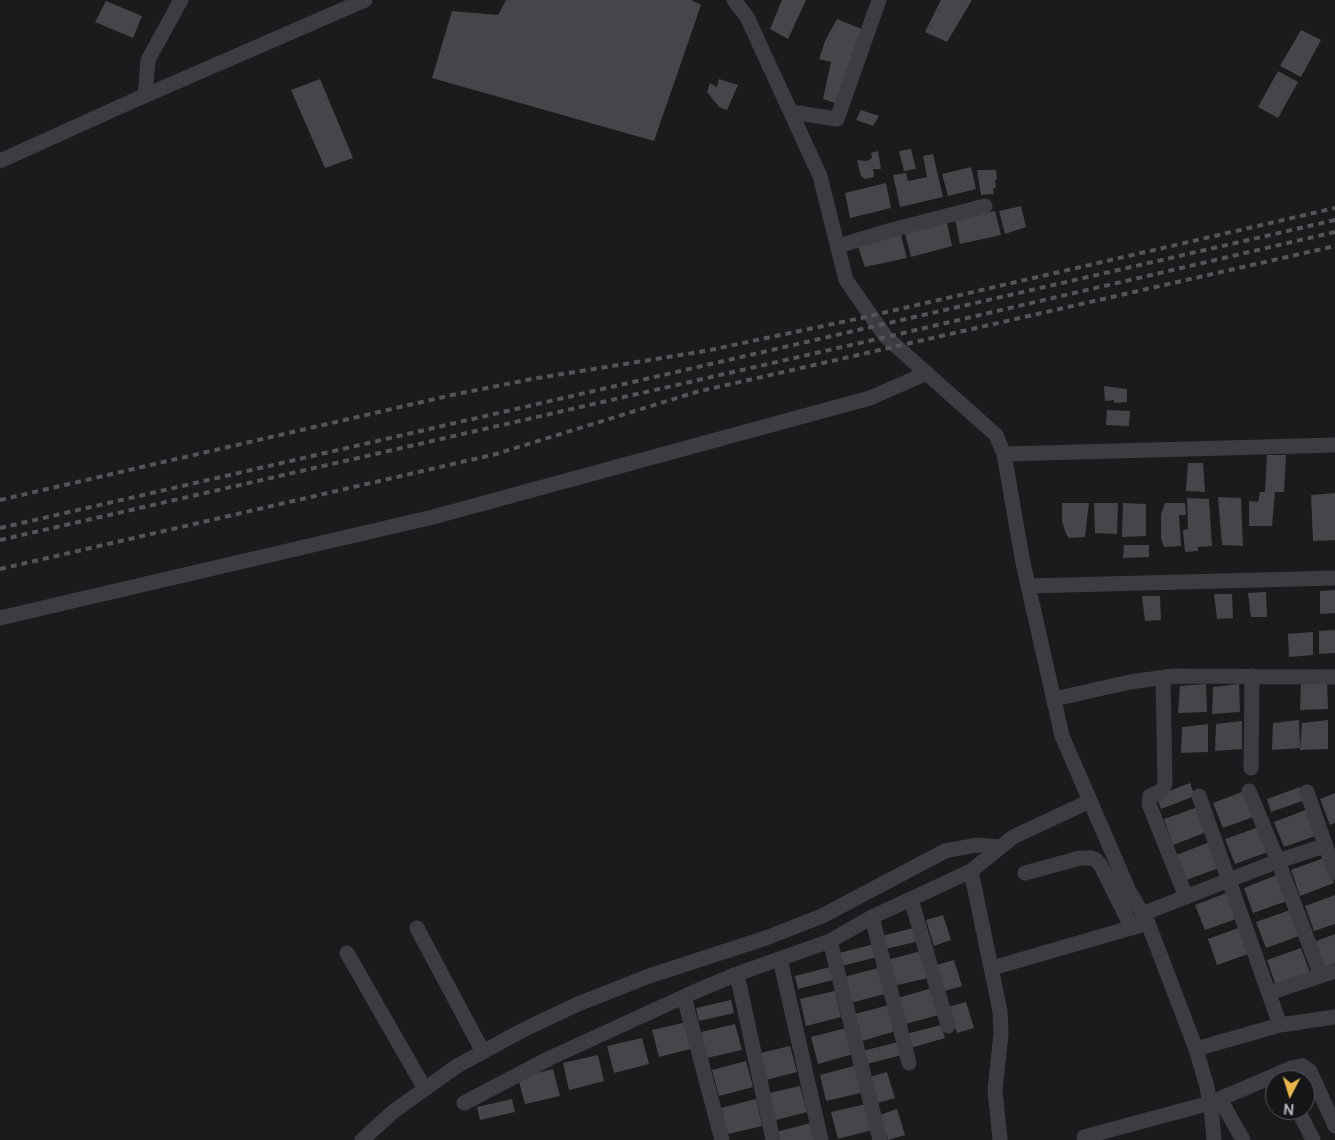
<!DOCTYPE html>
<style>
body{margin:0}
#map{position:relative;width:1335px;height:1140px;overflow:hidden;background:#1b1b1d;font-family:"Public Sans",sans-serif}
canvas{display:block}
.north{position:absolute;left:1265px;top:1070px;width:50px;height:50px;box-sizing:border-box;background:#161618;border:1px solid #535459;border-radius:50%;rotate:185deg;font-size:14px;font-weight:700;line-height:20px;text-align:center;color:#aeb2bb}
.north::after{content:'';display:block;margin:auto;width:18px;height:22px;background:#e9b646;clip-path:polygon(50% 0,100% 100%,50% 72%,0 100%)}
</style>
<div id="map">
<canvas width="1335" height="1140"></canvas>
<div class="north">N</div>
</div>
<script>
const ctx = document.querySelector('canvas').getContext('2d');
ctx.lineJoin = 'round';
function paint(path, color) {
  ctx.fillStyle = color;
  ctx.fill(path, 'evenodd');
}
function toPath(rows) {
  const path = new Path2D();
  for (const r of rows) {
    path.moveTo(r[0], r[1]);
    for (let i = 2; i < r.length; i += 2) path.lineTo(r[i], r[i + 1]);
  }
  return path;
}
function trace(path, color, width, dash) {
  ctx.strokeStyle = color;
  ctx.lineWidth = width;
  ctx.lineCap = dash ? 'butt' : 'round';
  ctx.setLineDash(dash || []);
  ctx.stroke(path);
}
const building = toPath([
 [506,0,691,0,701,5,654,141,432,78,452,11,498,15],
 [782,0,806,0,788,39,770,29],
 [941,0,972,0,947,42,925,32],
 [106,1,142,16,133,38,95,22],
 [837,19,864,30,835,103,823,99,831,62,819,59,825,41],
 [1301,30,1321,40,1301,77,1280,66],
 [1278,71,1298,82,1278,118,1258,107],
 [320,79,353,158,325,168,291,90],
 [719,79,738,85,727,110,719,107,707,92,710,83,717,87],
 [861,110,879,116,873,126,856,120],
 [911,149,916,169,904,171,899,151],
 [878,151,881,169,873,169,874,177,865,179,861,176,857,160,867,161,872,158,871,153],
 [933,154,943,197,900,207,893,175,906,173,908,181,927,177,923,156],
 [971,167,976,189,948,196,942,174],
 [977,170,996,170,997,180,995,179,996,188,993,188,994,194,981,195],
 [886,183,891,208,850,218,845,193],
 [1021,206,1026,227,1005,234,999,211],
 [995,211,1001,235,960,244,955,219],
 [947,223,952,246,911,257,905,233],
 [900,232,907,258,865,267,857,244],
 [1104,386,1127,389,1127,402,1114,403,1114,400,1105,401],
 [1107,410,1130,411,1129,426,1106,425],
 [1267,455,1286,455,1284,492,1275,492,1272,526,1249,526,1249,501,1258,502,1260,492,1265,492],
 [1188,463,1203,463,1205,492,1186,491],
 [1335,493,1335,540,1313,541,1311,495],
 [1218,497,1241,498,1243,546,1222,545],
 [1187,498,1209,499,1212,546,1198,547,1198,551,1185,552,1183,530,1188,529],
 [1062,503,1089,503,1085,537,1069,538,1066,534,1062,521],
 [1094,503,1118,503,1117,534,1095,533],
 [1123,503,1146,504,1146,536,1122,537],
 [1165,503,1185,503,1186,515,1179,515,1181,546,1164,547,1161,538,1161,514],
 [1124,545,1149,545,1149,557,1123,558],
 [1335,590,1335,613,1320,614,1320,591],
 [1266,592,1267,617,1251,617,1248,593],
 [1214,594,1232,594,1233,618,1217,619],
 [1142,596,1160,596,1161,620,1145,621],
 [1335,630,1335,653,1319,654,1319,631],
 [1313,632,1313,655,1289,657,1288,634],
 [1327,681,1328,709,1300,710,1301,683],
 [1206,684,1207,712,1178,713,1180,686],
 [1239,684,1240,712,1212,714,1213,687],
 [1299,720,1300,748,1272,750,1273,723],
 [1328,720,1328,749,1300,750,1302,723],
 [1242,721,1242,749,1215,751,1216,724],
 [1208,724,1208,752,1181,753,1182,727],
 [1190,783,1195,796,1161,809,1156,796],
 [1300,787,1305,800,1271,812,1267,799],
 [1247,790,1256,816,1223,828,1213,803],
 [1335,793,1335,823,1330,825,1320,799],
 [1198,807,1207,832,1173,845,1164,819],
 [1308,809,1318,835,1284,847,1274,822],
 [1259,827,1268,852,1235,864,1225,839],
 [1210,842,1219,868,1186,880,1176,855],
 [1324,858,1334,883,1300,896,1291,870],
 [1277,875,1287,901,1253,913,1244,888],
 [1229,892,1239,918,1205,930,1195,905],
 [1335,895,1335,924,1314,931,1305,906],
 [1290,910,1299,936,1266,948,1256,922],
 [943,915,951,940,934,946,926,920],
 [917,927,920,941,885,949,882,936],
 [1241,927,1251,953,1217,965,1208,939],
 [1335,934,1335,963,1324,967,1314,942],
 [874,944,877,957,842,966,839,953],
 [1301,948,1310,973,1276,986,1267,960],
 [921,951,928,978,893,986,887,960],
 [954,960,962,986,944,991,937,965],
 [830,967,833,980,798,989,795,976],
 [878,968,885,994,850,1003,844,977],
 [932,988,939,1015,905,1024,898,998],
 [835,991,841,1017,806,1026,800,999],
 [731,1000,734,1013,699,1021,696,1008],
 [966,1002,974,1028,957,1033,948,1007],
 [889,1005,896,1031,862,1041,855,1014],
 [687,1022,694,1048,659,1057,652,1030],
 [735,1024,742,1050,707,1058,701,1032],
 [941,1025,945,1038,910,1048,906,1034],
 [846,1028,853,1054,818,1064,811,1037],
 [642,1038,649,1064,614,1073,607,1046],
 [898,1042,902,1055,867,1064,863,1051],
 [790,1046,797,1072,762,1081,756,1054],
 [598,1055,604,1081,569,1090,563,1063],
 [746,1061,753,1087,719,1096,712,1070],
 [854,1066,861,1093,826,1101,820,1075],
 [553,1069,560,1096,525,1104,518,1078],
 [887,1072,895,1098,878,1103,870,1077],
 [800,1086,807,1112,772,1121,765,1094],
 [512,1099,515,1112,480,1120,477,1107],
 [756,1099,762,1126,728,1134,721,1108],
 [866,1104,872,1130,838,1139,831,1112],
 [897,1109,905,1135,888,1140,880,1115],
 [811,1123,816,1140,778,1140,776,1132]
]);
const street = toPath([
 [734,0,747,17,820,176,846,280,886,337,996,435,1004,454,1023,563,1062,736,1129,891,1148,923,1196,1049,1280,1025,1335,1017],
 [145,96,148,60,181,0],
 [791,112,837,119,879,0],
 [0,161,128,103,365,0],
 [838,246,892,230,985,206],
 [1004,454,1335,445],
 [1028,586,1335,578],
 [0,618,433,517,870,398,927,373],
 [1163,678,1165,784,1161,791,1150,796,1149,804,1186,897],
 [1054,699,1130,682,1173,676,1335,677],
 [1251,768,1252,676],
 [1249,791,1278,861,1321,976],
 [1307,792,1335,873],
 [1199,796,1280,1025],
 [971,871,1000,1011,1001,1034,995,1090,1000,1140],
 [1025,873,1080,858,1091,858,1096,860,1101,866,1132,928],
 [911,899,948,1026],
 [1142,914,1278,861,1324,846],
 [872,917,909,1063],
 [417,928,483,1052],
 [830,941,880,1140],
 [347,953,425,1089],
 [780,959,821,1140],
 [992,968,1148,923],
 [737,974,773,1140],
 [1269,993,1335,971],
 [684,997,722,1140],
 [1196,1049,1207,1087,1212,1116,1214,1140],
 [1220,1099,1243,1140],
 [464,1103,550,1058,694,992,737,974,830,941,872,917,971,871,1013,837,1090,801],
 [1298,1110,1313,1140],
 [1084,1137,1210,1103,1292,1068,1303,1066,1310,1071,1335,1126],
 [362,1140,394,1111,457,1066,523,1030,578,1004,649,976,766,938,822,916,945,851,976,845,1000,847]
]);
const rail = toPath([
 [0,500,452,395,532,379,705,351,861,318,1335,208],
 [0,528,1335,220],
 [0,540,886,337,1335,232],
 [0,569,496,454,696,392,1335,246]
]);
paint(building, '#45464a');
trace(street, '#3c3d42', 15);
trace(rail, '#53555a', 4, [6, 5]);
</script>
